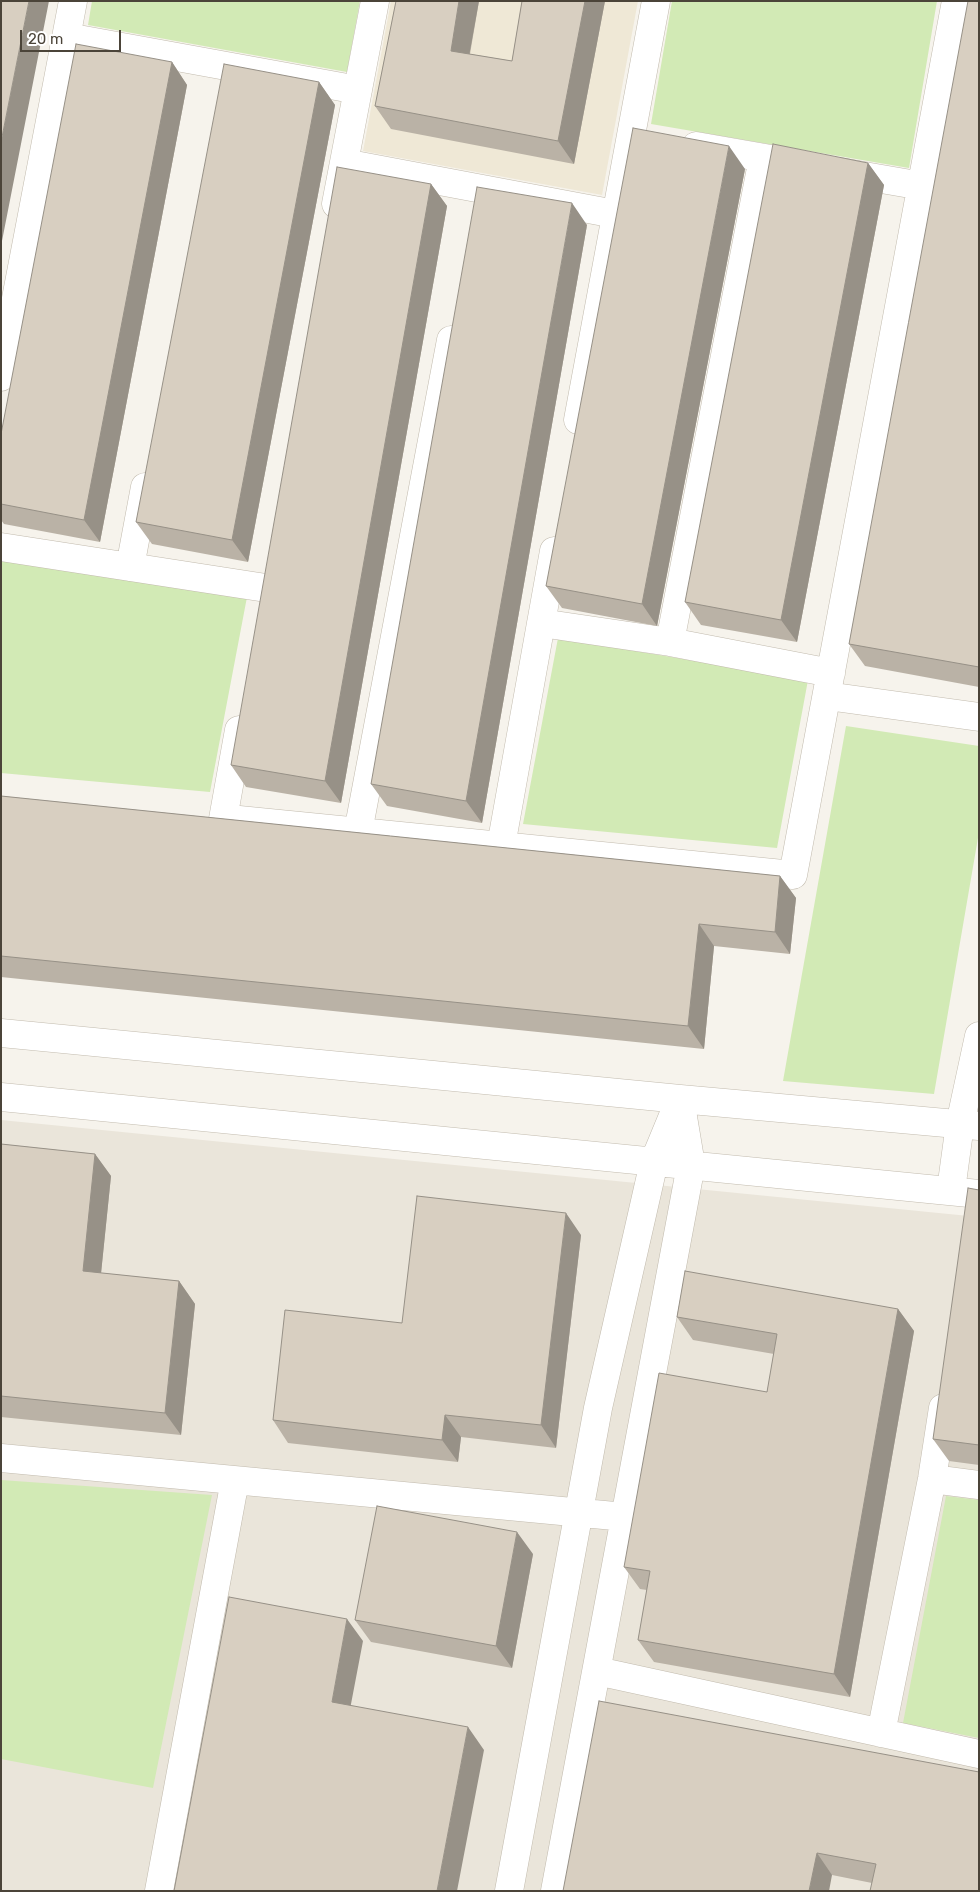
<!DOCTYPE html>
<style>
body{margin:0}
#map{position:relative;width:980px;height:1892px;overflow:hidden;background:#f6f3ec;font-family:Rubik,sans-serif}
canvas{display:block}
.frame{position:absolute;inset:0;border:2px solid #4b4439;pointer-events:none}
.scale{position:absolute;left:20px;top:30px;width:101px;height:22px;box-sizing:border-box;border:2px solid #4b4439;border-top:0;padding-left:6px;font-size:15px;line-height:18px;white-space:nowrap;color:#4b4439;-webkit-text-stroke:4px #fff;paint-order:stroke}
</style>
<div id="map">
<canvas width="980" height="1892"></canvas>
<div class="frame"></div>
<div class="scale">20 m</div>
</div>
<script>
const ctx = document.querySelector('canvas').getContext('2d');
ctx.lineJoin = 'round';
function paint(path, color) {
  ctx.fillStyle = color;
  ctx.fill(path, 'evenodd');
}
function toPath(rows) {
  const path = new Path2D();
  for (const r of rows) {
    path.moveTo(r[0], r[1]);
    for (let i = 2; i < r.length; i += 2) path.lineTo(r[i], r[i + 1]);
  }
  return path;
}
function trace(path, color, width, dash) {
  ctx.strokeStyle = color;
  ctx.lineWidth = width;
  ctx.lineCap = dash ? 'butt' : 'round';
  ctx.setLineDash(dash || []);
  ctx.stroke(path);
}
const residential = toPath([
 [1,1120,979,1217,979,1891,1,1891]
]);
const education = toPath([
 [391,1,638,1,602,195,363,151]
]);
const green = toPath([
 [92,1,360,1,347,72,88,25],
 [672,1,937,1,909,168,651,124],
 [1,558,247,597,210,792,1,773],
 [558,638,808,680,777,848,523,824],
 [846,726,979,746,979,832,934,1094,783,1081],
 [1,1480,212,1495,153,1788,1,1759],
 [946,1496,979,1500,979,1738,903,1723]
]);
const minor = toPath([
 [67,37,358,90],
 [696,146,782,161],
 [344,163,615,214],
 [841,172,922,186],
 [336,204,375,1],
 [1,377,73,1],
 [578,420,656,1],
 [1,547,266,588],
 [130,567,145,487],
 [541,623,670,642,831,673],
 [670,642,763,158],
 [827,696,979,717],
 [223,819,239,730],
 [239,820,793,875,956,1],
 [358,832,451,340],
 [501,846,554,551],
 [1,1033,680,1099,979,1126],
 [1,1097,979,1194],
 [951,1190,960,1124,979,1036],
 [1,1458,625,1517],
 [932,1479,979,1485],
 [597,1671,979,1754],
 [881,1733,932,1479,943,1408],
 [159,1891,235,1480],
 [509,1891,598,1408,654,1162,680,1099],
 [555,1891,691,1165,680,1099]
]);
const wall = toPath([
 [396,1,479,1,470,54,512,61,522,1,605,1,574,164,391,129,375,106],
 [979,1,979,687,865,666,849,644],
 [172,62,187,85,100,542,4,524,1,520,1,434],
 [319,82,335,105,248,562,152,544,136,522],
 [868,163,884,185,797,642,701,625,685,602],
 [745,169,657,626,562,608,546,586],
 [431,184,447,206,341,803,246,787,231,765],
 [587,225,482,823,387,806,371,784],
 [1,796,780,876,796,898,790,954,714,946,704,1049,1,977],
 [1,1144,95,1154,111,1176,101,1273,179,1281,195,1304,181,1435,1,1417],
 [979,1190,979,1465,949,1461,933,1439],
 [581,1235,556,1448,461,1437,458,1462,288,1443,273,1420,402,1323],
 [898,1309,914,1331,850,1697,654,1662,638,1640,647,1590,640,1589,624,1567,767,1392,774,1354,693,1340,677,1317],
 [533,1554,512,1668,371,1642,355,1620],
 [979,1772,872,1883,832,1875,563,1891]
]);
const shadedWall = toPath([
 [29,1,49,1,1,246,1,142],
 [459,1,479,1,466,73,451,51],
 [585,1,605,1,574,164,558,141],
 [172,62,187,85,100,542,84,520],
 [319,82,335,105,248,562,232,540],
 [729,146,745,169,657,626,642,604],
 [868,163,884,185,797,642,781,620],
 [431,184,447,206,341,803,325,781],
 [572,203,587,225,482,823,466,801],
 [780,876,796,898,790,954,775,932],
 [699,924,714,946,704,1049,688,1026],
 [95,1154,111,1176,99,1293,83,1271],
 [566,1213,581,1235,556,1448,541,1425],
 [179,1281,195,1304,181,1435,165,1413],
 [898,1309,914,1331,850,1697,834,1674],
 [445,1415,461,1437,458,1462,442,1440],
 [517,1532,533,1554,512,1668,496,1646],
 [347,1619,363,1641,347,1725,332,1702],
 [468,1727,484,1750,457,1891,437,1891],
 [817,1853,832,1875,829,1891,809,1891]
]);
const building = toPath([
 [1,1,29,1,1,142,1,1],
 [396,1,459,1,451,51,512,61,522,1,585,1,558,141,375,106,396,1],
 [968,1,979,1,979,667,849,644,968,1],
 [76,44,172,62,84,520,1,504,1,434,76,44],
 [224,64,319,82,232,540,136,522,224,64],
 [633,128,729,146,642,604,546,586,633,128],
 [773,144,868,163,781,620,685,602,773,144],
 [337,167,431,184,325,781,231,765,337,167],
 [477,187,572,203,466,801,371,784,477,187],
 [1,796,780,876,775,932,699,924,688,1026,1,956,1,796],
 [1,1144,95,1154,83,1271,179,1281,165,1413,1,1396,1,1144],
 [968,1188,979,1190,979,1445,933,1439,968,1188],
 [417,1196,566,1213,541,1425,445,1415,442,1440,273,1420,285,1310,402,1323,417,1196],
 [685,1271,898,1309,834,1674,638,1640,650,1571,624,1567,659,1373,767,1392,777,1334,677,1317,685,1271],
 [377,1506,517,1532,496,1646,355,1620,377,1506],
 [229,1597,347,1619,332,1702,468,1727,437,1891,174,1891,229,1597],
 [599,1701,979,1772,979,1891,870,1891,876,1864,817,1853,809,1891,563,1891,599,1701]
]);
paint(residential, '#eae5da');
paint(education, '#efe8d6');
paint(green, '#d2eab5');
trace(minor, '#c2bbae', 29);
trace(minor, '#fff', 28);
paint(wall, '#bab2a6');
paint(shadedWall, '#979187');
paint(building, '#d8cfc1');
trace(building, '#979187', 1);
</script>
